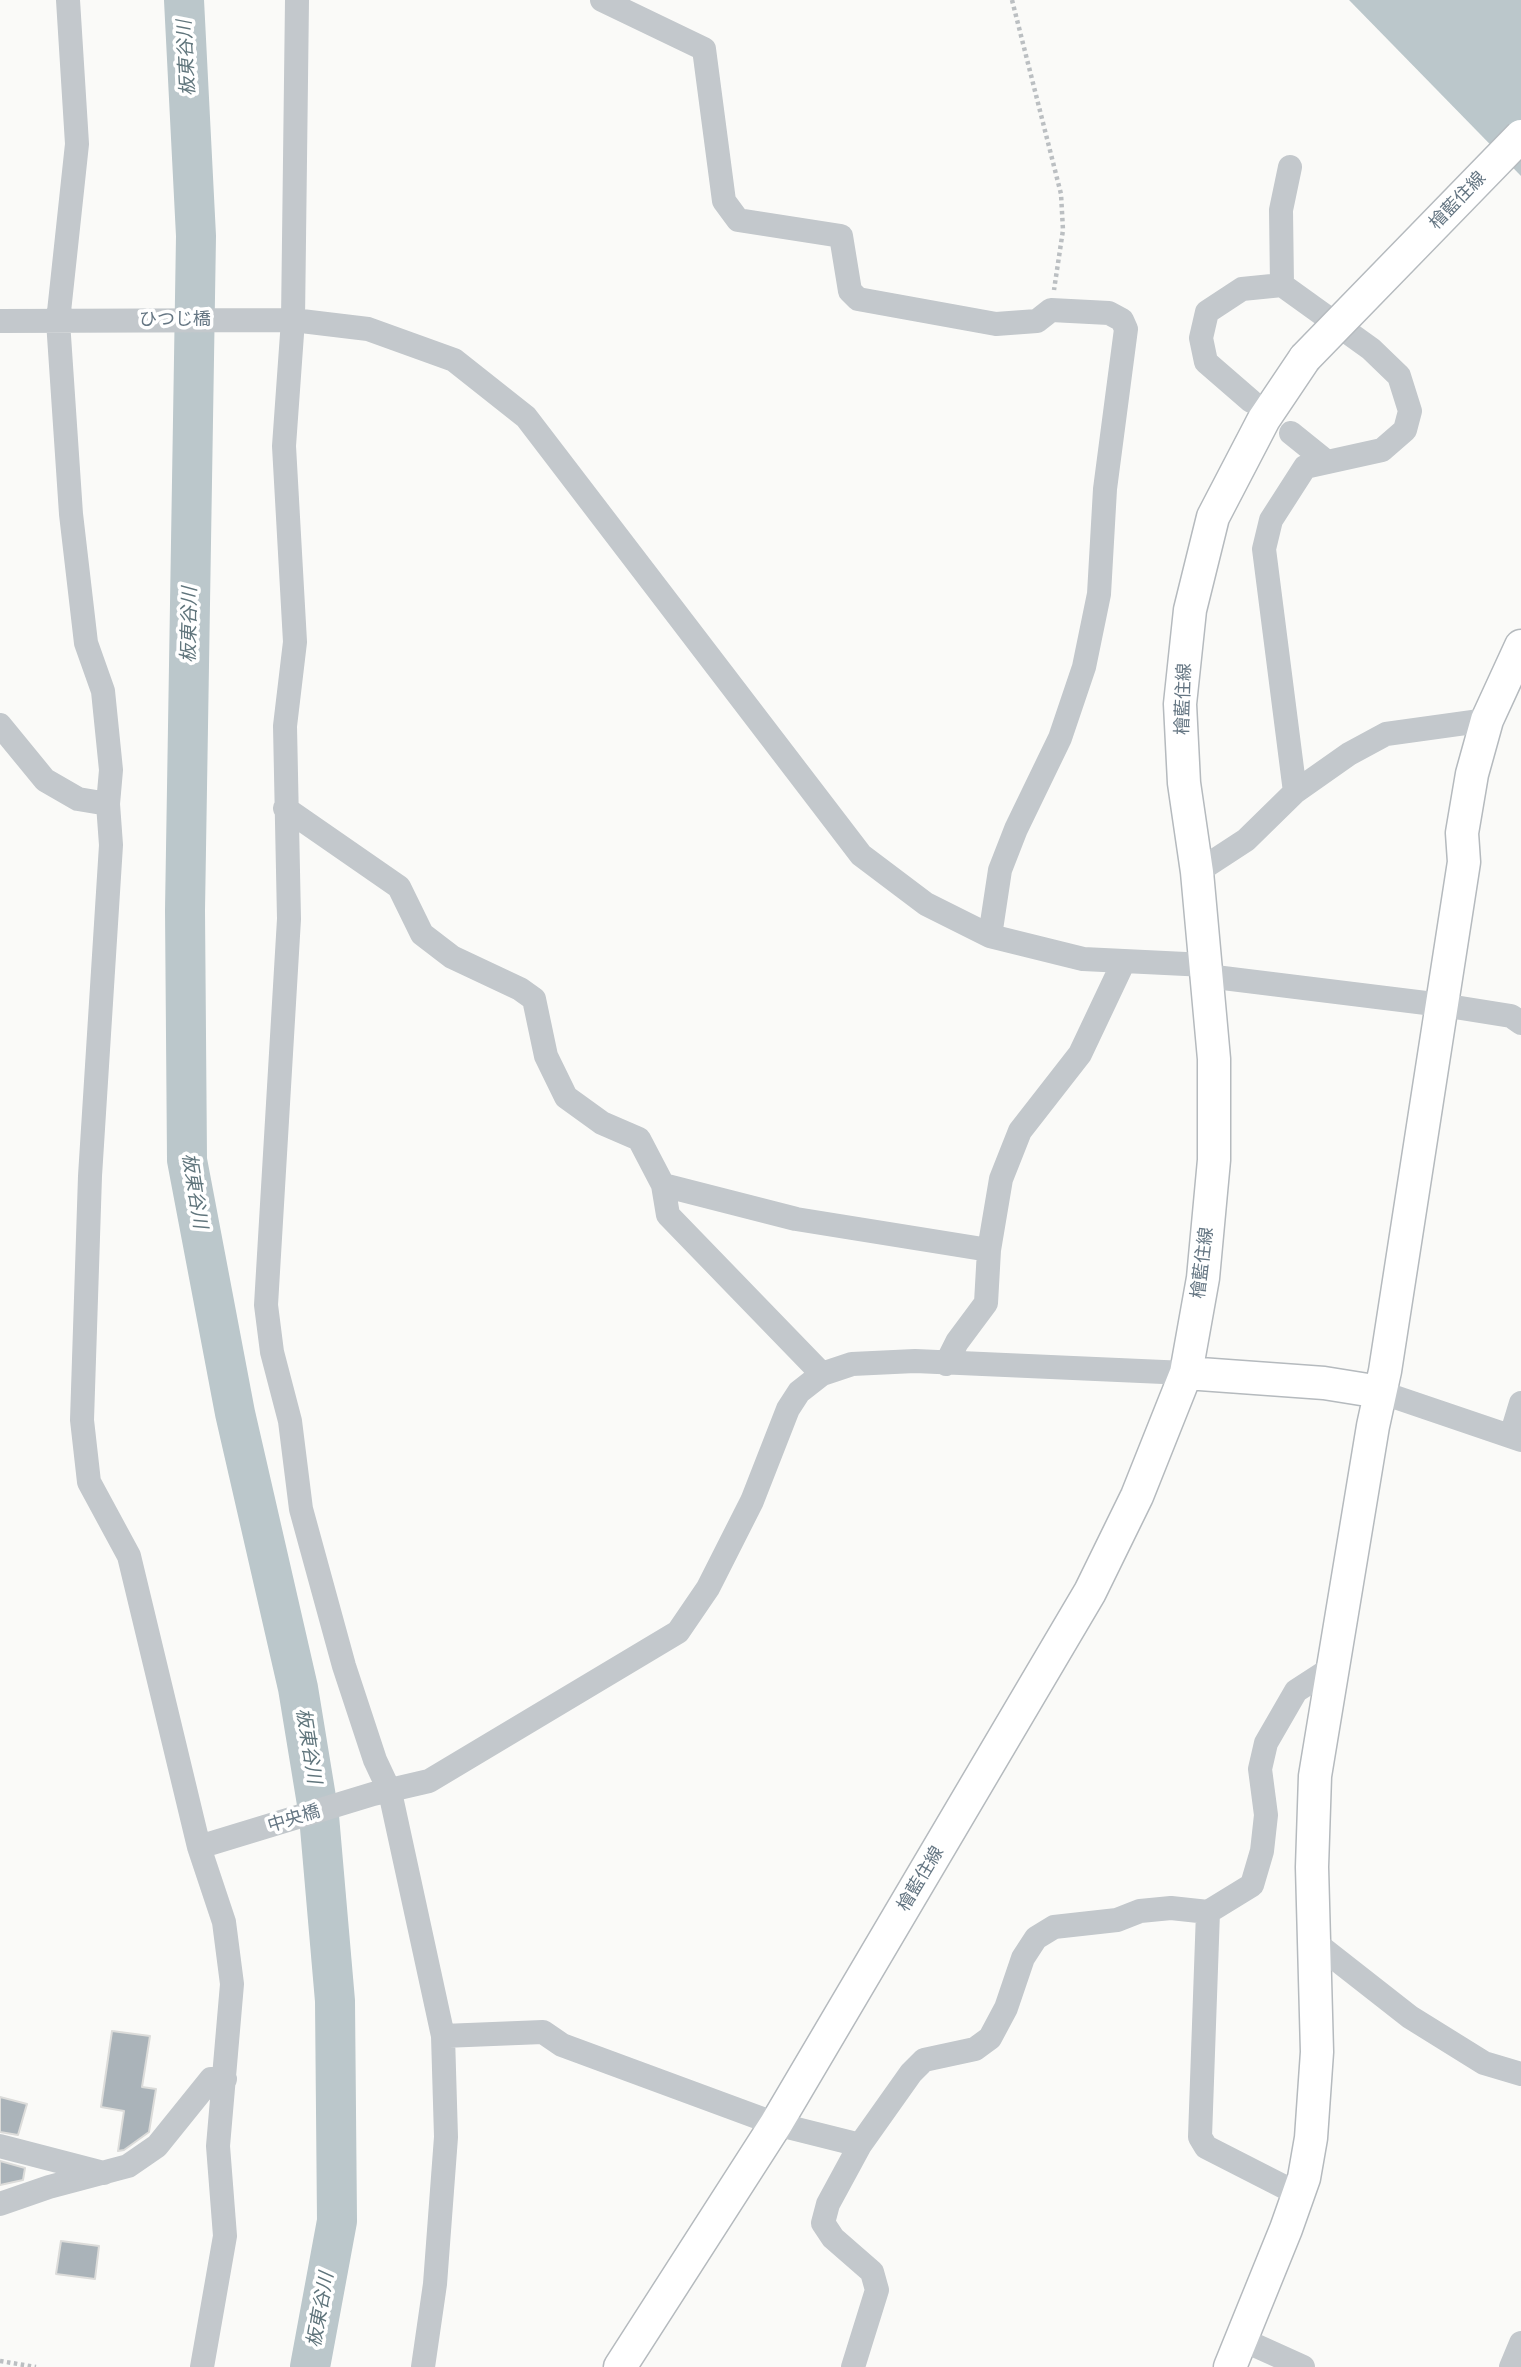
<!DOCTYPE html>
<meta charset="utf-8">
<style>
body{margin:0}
canvas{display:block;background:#fafaf8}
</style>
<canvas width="1521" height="2367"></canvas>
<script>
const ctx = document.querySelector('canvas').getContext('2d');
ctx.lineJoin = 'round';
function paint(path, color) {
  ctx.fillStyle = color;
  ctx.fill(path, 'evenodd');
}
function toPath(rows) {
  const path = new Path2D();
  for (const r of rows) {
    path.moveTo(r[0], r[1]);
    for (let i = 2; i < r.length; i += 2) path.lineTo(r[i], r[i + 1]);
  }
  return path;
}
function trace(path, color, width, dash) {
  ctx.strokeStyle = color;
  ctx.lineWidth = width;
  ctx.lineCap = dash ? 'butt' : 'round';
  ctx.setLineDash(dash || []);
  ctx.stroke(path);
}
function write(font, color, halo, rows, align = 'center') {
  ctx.font = font + ' Helvetica,"Noto Sans JP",sans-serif';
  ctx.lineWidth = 7;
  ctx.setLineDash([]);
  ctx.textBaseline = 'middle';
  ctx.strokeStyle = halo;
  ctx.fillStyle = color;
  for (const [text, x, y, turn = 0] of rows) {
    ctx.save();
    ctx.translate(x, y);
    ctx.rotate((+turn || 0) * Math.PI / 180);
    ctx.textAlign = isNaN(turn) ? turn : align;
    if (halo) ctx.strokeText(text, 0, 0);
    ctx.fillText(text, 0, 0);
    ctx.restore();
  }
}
const water = toPath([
 [1349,0,1521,0,1521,176]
]);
const river = toPath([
 [184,0,196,236,185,910,187,1160,235,1413,298,1688,319,1816,335,2001,337,2221,310,2367]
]);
const building = toPath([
 [112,2031,150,2036,142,2087,156,2089,149,2132,124,2150,118,2151,124,2111,101,2107,112,2031],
 [0,2097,27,2104,18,2135,0,2132,0,2097],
 [0,2161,25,2168,23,2180,0,2185,0,2161],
 [61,2241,99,2246,95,2279,56,2274,61,2241]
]);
const path = toPath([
 [1012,0,1061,194,1063,230,1054,290],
 [0,2361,36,2367]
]);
const minor = toPath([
 [68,0,77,144,58,321,71,514,86,643,103,691,111,770,108,804,111,845,90,1176,82,1420,89,1482,129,1556,199,1847,224,1922,232,1984,218,2146,225,2236,202,2367],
 [297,0,293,320,284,446,295,642,285,726,289,919,266,1305,272,1352,290,1421,301,1509,344,1666,375,1760,390,1792,443,2036,446,2137,435,2284,423,2367],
 [602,0,704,49,724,201,738,220,841,236,850,291,858,299,996,324,1037,321,1051,310,1109,313,1122,320,1126,329,1105,489,1099,594,1084,667,1060,738,1016,829,1000,870,990,936],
 [1282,285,1371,349,1399,376,1410,411,1405,430,1382,450,1305,467,1271,520,1264,549,1295,792],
 [0,321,293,320,368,329,454,360,526,417,861,855,926,904,990,936,1083,959,1206,965],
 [1251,401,1206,362,1201,338,1207,312,1242,289,1282,285,1281,210,1290,167],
 [1291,433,1327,462],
 [0,725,45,780,78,799,108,804],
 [285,808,399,887,422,934,452,957,520,989,534,999,546,1056,566,1097,602,1123,639,1139,663,1185,796,1219,989,1250],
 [1197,872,1246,840,1295,792,1349,754,1386,734,1487,720],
 [1207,976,1442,1005,1511,1016,1521,1023],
 [663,1185,668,1215,822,1374],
 [946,1364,957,1342,986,1303,989,1250,1001,1179,1020,1131,1080,1054,1124,961],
 [1380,1392,1521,1440],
 [1511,1436,1521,1403],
 [199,1847,373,1794,429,1781,678,1632,708,1588,752,1501,788,1409,799,1392,822,1374,852,1364,915,1361,1186,1373],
 [1208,1912,1200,2137,1206,2147,1298,2194],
 [1313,1941,1410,2017,1484,2063,1521,2074],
 [443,2036,543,2032,562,2045,776,2124,860,2145],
 [0,2146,104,2173],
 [0,2204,49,2187,128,2166,157,2146,211,2079,225,2079],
 [1241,2339,1303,2367],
 [853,2367,877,2290,872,2272,833,2238,823,2223,828,2204,860,2145,911,2073,924,2060,975,2049,990,2038,1006,2008,1023,1958,1036,1938,1054,1927,1117,1920,1140,1911,1171,1908,1208,1912,1252,1885,1262,1851,1266,1815,1260,1769,1266,1743,1296,1691,1333,1667],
 [1511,2367,1521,2343]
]);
const major = toPath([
 [1186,1373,1324,1383,1380,1392],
 [620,2367,776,2124,1090,1592,1137,1496,1186,1373,1203,1278,1214,1160,1214,1059,1197,872,1184,783,1180,704,1190,610,1213,517,1264,419,1305,358],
 [1230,2367,1286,2229,1304,2178,1311,2138,1317,2052,1312,1867,1315,1776,1373,1426,1385,1371,1464,862,1462,833,1472,774,1487,720,1521,646]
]);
const majorBridge = toPath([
 [1305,358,1521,136]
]);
const streetNames = [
 ["檜藍住線",1458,201,-46],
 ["ひつじ橋",175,320],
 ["檜藍住線",1184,699,-88],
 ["檜藍住線",1203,1263,-83],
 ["中央橋",294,1819,-17],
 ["檜藍住線",921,1879,-59]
];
const waterNames = [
 ["板東谷川",187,58,-93],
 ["板東谷川",190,625,-89],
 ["板東谷川",194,1191,81],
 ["板東谷川",308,1746,81],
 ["板東谷川",321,2310,-80]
];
paint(water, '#bbc7cb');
trace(river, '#bbc7cb', 40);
paint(building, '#aab3b9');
trace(building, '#dcdcda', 2);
trace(major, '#b5babe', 35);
trace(path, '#bbbfc2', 4.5, [3.5, 3.5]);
trace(minor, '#c3c8cc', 24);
trace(major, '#fff', 32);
trace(majorBridge, '#b5babe', 35, []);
trace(majorBridge, '#fff', 32);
write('18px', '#657683', '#fff', streetNames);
write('italic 19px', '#60757c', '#fff', waterNames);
</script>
